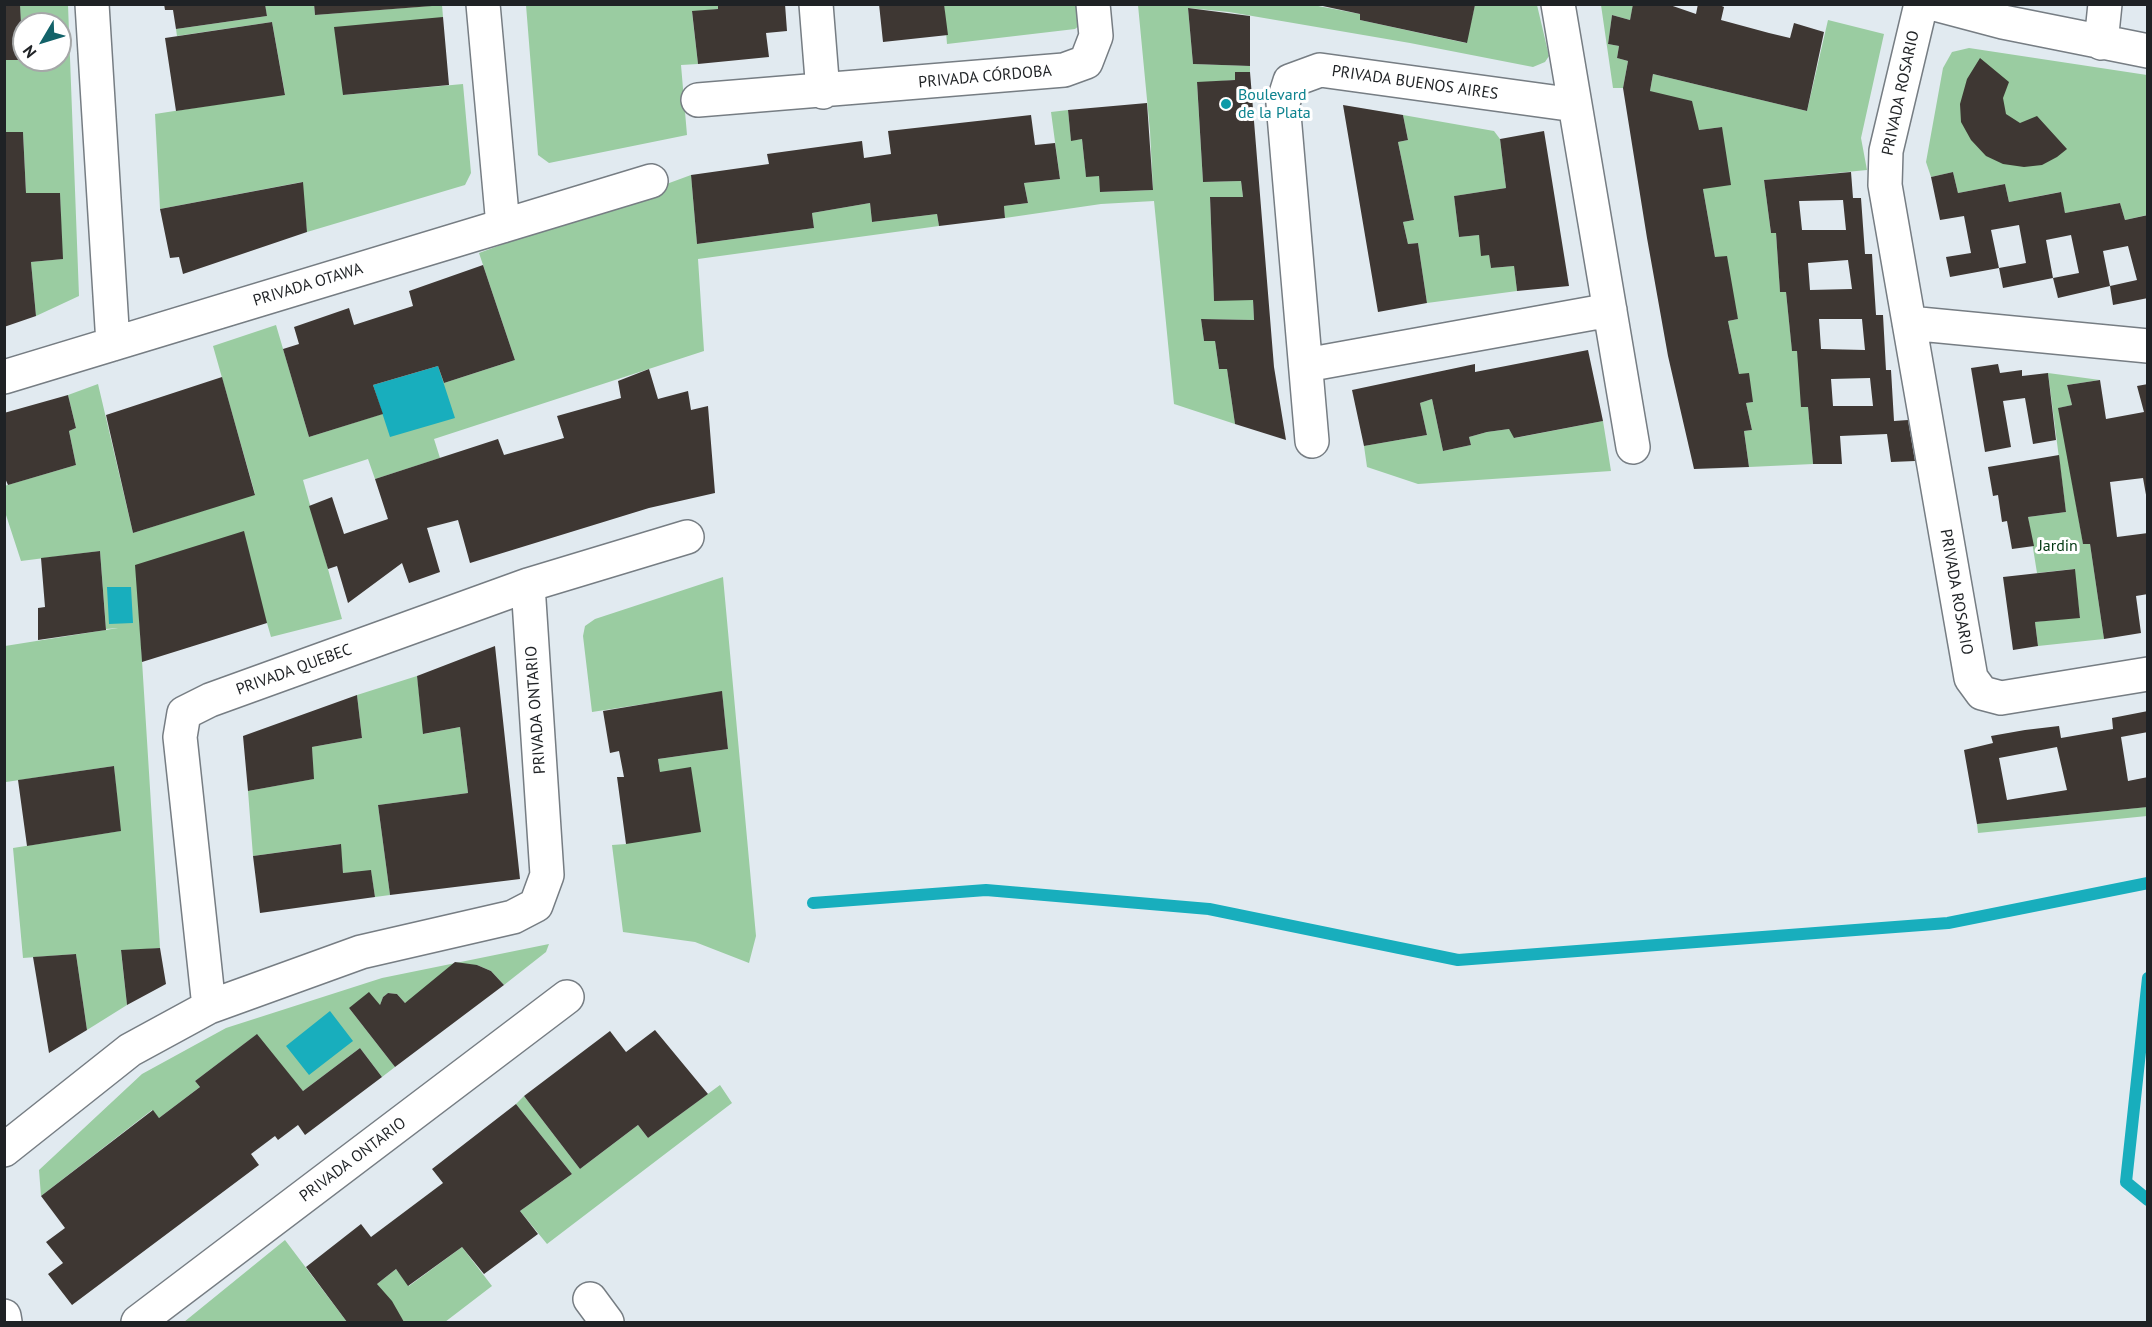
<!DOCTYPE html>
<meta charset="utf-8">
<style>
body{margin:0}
#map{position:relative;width:2152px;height:1327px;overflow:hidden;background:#e1eaf0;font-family:"PT Sans",sans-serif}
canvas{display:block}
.frame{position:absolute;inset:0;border:6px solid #1f2225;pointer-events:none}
.north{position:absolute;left:12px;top:12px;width:60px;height:60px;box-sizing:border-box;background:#fff;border:2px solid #a5a7a8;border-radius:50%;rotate:232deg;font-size:16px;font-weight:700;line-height:24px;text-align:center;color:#1f2225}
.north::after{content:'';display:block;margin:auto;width:21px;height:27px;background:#136269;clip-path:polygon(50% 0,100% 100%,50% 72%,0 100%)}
</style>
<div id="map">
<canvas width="2152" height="1327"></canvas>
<div class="frame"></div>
<div class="north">N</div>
</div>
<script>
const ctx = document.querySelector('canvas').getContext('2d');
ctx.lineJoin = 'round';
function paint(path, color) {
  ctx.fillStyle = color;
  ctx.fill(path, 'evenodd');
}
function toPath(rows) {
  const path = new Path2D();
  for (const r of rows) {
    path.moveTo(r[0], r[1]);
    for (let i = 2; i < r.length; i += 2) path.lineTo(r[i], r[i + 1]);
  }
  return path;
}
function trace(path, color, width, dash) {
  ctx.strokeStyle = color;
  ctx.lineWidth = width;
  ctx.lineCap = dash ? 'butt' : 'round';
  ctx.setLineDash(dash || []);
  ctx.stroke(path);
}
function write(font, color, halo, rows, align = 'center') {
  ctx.font = font + ' "PT Sans",sans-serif';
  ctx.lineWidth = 6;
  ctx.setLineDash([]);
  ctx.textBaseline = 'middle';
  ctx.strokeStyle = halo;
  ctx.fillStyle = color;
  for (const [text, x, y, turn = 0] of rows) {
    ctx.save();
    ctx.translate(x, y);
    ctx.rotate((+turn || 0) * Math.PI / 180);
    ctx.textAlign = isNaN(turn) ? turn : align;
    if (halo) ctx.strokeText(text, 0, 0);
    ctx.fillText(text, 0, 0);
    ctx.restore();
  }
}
const green = toPath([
 [20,5,68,5,79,296,36,316,31,262,62,259,60,193,26,193,23,132,5,132,4,60,23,60],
 [24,24,60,24,60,60,24,60],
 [265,5,314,5,315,15,442,5,443,17,343,95,463,84,471,173,465,185,307,232,302,182,160,209,155,114,285,94,272,22,177,36,176,29,267,16],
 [526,5,718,5,718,9,692,12,698,64,681,65,687,135,549,163,538,155],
 [944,5,1083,5,1080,25,1075,29,947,44],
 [1138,5,1313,5,1360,14,1360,20,1466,43,1475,5,1537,5,1549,56,1545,62,1533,67,1410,43,1229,12,1188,8,1193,64,1250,66,1250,72,1235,72,1235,80,1197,83,1203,182,1241,181,1243,197,1210,198,1214,300,1253,300,1254,320,1201,319,1204,341,1215,341,1219,369,1227,369,1235,424,1174,404,1154,201,1101,204,1005,218,1004,206,1028,203,1024,183,1060,179,1051,112,1068,110,1071,140,1082,139,1086,176,1099,176,1101,192,1153,190,1150,131],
 [1601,5,1633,5,1630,20,1612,15,1608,44,1619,46,1617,58,1628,61,1623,88,1613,88],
 [1828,20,1884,34,1861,138,1867,170,1764,180,1771,233,1776,233,1780,291,1786,292,1792,350,1797,351,1808,407,1813,464,1749,467,1744,431,1752,430,1746,403,1753,402,1739,374,1728,321,1738,319,1715,257,1703,189,1722,127,1699,130,1650,91,1653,74,1807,111],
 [1969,48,2147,75,2147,215,2125,220,2120,203,2065,213,2060,192,2009,202,2005,184,1958,193,1953,172,1931,177,1926,162,1943,68,1952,52],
 [1403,115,1494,131,1500,139,1506,188,1454,196,1459,237,1479,235,1489,255,1491,268,1514,266,1517,291,1427,303,1418,243,1408,244,1403,222,1414,220,1398,142,1408,140],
 [691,175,697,244,814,228,812,213,870,203,872,222,937,214,939,226,698,259,704,351,434,439,440,458,375,479,368,459,303,480,342,619,271,637,267,623,136,565,160,948,121,951,127,1005,87,1030,76,954,23,958,13,848,120,831,114,766,6,782,4,771,5,646,118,628,106,629,100,551,21,561,5,512,4,486,76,465,69,431,76,428,68,395,98,384,133,533,255,494,213,346,276,325,309,437,382,414,438,366,444,383,515,360,479,253],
 [2048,373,2100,380,2067,385,2072,405,2059,408,2083,543,2090,544,2104,639,2038,646,2035,622,2080,617,2074,569,2037,573,2028,517,2066,512],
 [1432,399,1443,451,1471,445,1469,437,1487,432,1509,429,1515,438,1603,421,1611,471,1418,484,1367,467,1364,446,1427,435,1420,403],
 [723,577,756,936,749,963,695,942,623,932,612,845,626,844,660,772,658,759,728,749,722,692,592,712,583,636,585,626,595,619],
 [417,676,424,734,460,727,468,793,378,805,390,895,375,897,371,871,343,873,340,844,253,856,248,791,313,779,312,747,362,738,357,695],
 [2147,807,2147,816,1978,833,1977,824],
 [549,944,546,952,504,985,491,971,477,965,405,1003,397,994,388,993,383,997,380,1005,349,1008,395,1067,382,1077,360,1048,303,1091,256,1035,195,1081,200,1087,159,1118,152,1110,41,1196,39,1170,142,1074,226,1028,382,978],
 [720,1085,732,1103,547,1244,520,1211,572,1174,516,1104,524,1096,580,1169,638,1125,648,1138],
 [285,1240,347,1322,184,1322],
 [462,1247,492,1286,445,1322,404,1322,377,1284,396,1269,409,1286]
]);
const water = toPath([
 [438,366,455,418,390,437,373,385],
 [107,587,131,587,133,623,109,624],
 [330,1011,353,1041,309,1075,286,1046]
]);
const stream = toPath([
 [813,903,986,890,1209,909,1458,960,1948,923,2148,883],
 [2148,978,2126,1182,2148,1200]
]);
const building = toPath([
 [4,4,20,4,23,60,4,60],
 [164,4,265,4,267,16,176,29,173,10,165,10],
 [314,4,432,4,432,6,315,15],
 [718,4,785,4,787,31,766,33,769,57,698,64,692,11,718,9],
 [879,4,944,4,948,35,883,42],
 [1633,4,1667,4,1696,14,1698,4,1717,4,1724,7,1721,20,1769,33,1790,38,1794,23,1824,32,1807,111,1653,74,1650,91,1692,101,1699,130,1722,127,1731,185,1703,189,1715,257,1727,256,1738,319,1728,321,1739,374,1749,373,1753,402,1746,403,1752,430,1744,431,1749,467,1694,469,1668,356,1647,238,1623,88,1628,61,1617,58,1619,46,1608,44,1612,15,1630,20],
 [1318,5,1475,5,1467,43,1360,20,1360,14],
 [1188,8,1250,16,1250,66,1193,64],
 [443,17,449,85,343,95,334,27],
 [272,22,285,95,176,111,165,38],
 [1980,58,2009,82,2003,98,2006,114,2020,123,2037,116,2067,149,2057,157,2042,165,2024,167,2003,164,1986,156,1971,140,1961,122,1960,104,1967,79],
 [1235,72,1250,72,1274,367,1286,440,1235,424,1227,369,1219,369,1215,341,1204,341,1201,319,1254,320,1253,300,1214,301,1210,197,1243,197,1241,181,1203,182,1197,82,1235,80],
 [1147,103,1153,190,1100,192,1099,176,1086,177,1082,139,1071,141,1068,110],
 [1343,105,1403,115,1408,140,1398,142,1414,220,1403,222,1408,244,1418,243,1427,303,1378,312],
 [1031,115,1035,145,1055,143,1060,179,1024,183,1028,203,1004,206,1005,218,939,226,937,214,872,222,870,203,812,213,814,228,697,244,691,175,769,164,767,154,862,141,864,158,891,154,888,131],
 [1544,131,1569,286,1517,291,1514,266,1491,268,1489,255,1481,256,1479,235,1459,237,1454,196,1506,188,1500,139],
 [4,132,23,132,26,193,60,193,63,259,31,262,36,316,4,327],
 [1851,172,1853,198,1861,198,1865,254,1872,254,1876,315,1883,315,1886,370,1891,370,1894,421,1908,420,1915,461,1891,462,1887,434,1840,436,1842,464,1813,464,1808,407,1801,407,1797,351,1792,351,1786,292,1780,292,1776,233,1771,233,1764,180],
 [1843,200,1846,230,1802,230,1799,201],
 [1848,260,1852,289,1810,290,1808,263],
 [1819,319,1862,319,1865,350,1821,349],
 [1870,378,1873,406,1833,406,1831,379],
 [1953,172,1958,193,2005,184,2009,202,2061,192,2065,213,2120,203,2125,220,2148,215,2148,298,2113,305,2110,286,2058,298,2053,278,2079,273,2071,235,2046,240,2053,278,2003,288,1999,268,2026,263,2019,225,1991,230,1999,268,1950,277,1946,257,1971,253,1964,216,1940,220,1931,177],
 [2128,246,2137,280,2110,286,2103,251],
 [303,182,307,232,183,274,179,257,170,258,160,209],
 [483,265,515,360,444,383,438,366,373,385,383,414,309,437,283,349,299,344,294,327,349,308,354,325,413,306,409,291],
 [1588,350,1603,421,1514,438,1509,429,1487,432,1469,437,1471,445,1443,451,1432,399,1420,403,1427,435,1364,446,1352,390,1475,364,1475,372],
 [1998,364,2000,373,2022,370,2022,376,2048,373,2056,440,2033,444,2025,398,2003,401,2011,447,1985,452,1971,368],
 [649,369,658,399,688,391,691,410,708,406,715,493,649,508,470,563,458,520,427,528,440,572,409,583,402,563,348,603,337,566,328,569,309,506,332,497,344,534,388,519,375,479,498,439,504,455,564,438,557,416,621,398,618,381],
 [222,377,255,495,133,533,106,415],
 [2100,380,2106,419,2144,412,2137,386,2148,384,2148,506,2143,478,2110,482,2117,537,2148,533,2148,594,2136,596,2141,633,2104,639,2090,544,2083,544,2058,408,2072,405,2067,385],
 [68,395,76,428,69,431,76,465,8,485,4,476,4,413],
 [2059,455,2066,512,2028,517,2034,546,2012,549,2007,521,2002,522,1998,495,1993,496,1988,467],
 [244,531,267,623,142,662,135,565],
 [100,551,106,630,38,640,38,608,45,607,41,558],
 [2075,569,2080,618,2035,622,2038,646,2013,650,2003,577],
 [495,646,520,879,390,895,378,805,468,793,460,727,423,734,417,676],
 [722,691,728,749,658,759,660,772,691,767,701,832,626,844,617,777,624,777,619,751,610,753,603,711],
 [357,695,362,738,312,747,314,779,248,791,243,736],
 [2148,711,2148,732,2121,737,2128,781,2148,777,2148,807,1977,824,1964,750,1993,743,1991,736,2025,730,2059,726,2061,738,2113,729,2112,718],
 [2057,747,2067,790,2007,800,1999,758],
 [114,766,121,831,27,846,18,780],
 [341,844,343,873,371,870,375,897,260,913,253,856],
 [160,948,166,984,127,1005,121,950],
 [76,954,87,1030,49,1053,33,957],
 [455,962,477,965,491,971,504,985,395,1067,349,1008,369,992,380,1005,383,997,388,993,397,994,405,1003],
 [655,1030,708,1094,648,1138,638,1125,580,1169,524,1096,610,1031,626,1052],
 [257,1034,303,1091,360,1048,382,1077,305,1135,298,1125,278,1140,275,1136,251,1154,259,1165,72,1305,48,1274,63,1263,46,1242,65,1228,41,1196,153,1110,159,1118,200,1087,195,1081],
 [516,1104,572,1174,520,1211,538,1234,484,1274,462,1247,408,1286,396,1269,377,1284,392,1301,404,1322,347,1322,306,1267,361,1224,371,1237,443,1183,432,1169]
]);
const minor = toPath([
 [92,4,113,344],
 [483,4,503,226],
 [816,4,823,92],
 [1558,4,1633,447],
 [1921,4,1886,151,1885,185,1971,678,1982,693,2001,698,2148,674],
 [1935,4,2003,22,2148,51],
 [2101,43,2105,4],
 [698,100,1064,70,1086,62,1096,36,1093,4],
 [1909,323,2148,346],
 [1306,365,1610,310],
 [4,377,651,181],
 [1312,441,1283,103,1290,81,1320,70,1575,105],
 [209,1007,180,737,184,713,210,700,528,585,687,537],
 [4,1150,130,1050,209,1007,361,952,513,917,536,905,547,875,528,585],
 [590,1299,607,1322],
 [4,1316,5,1322],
 [138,1322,567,997]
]);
const markers = [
 [1226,104,6,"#0f9aa8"]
];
const streetNames = [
 ["PRIVADA CÓRDOBA",985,77,-5],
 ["PRIVADA BUENOS AIRES",1415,83,8],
 ["PRIVADA ROSARIO",1901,93,-78],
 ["PRIVADA OTAWA",308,285,-17],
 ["PRIVADA ROSARIO",1956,592,80],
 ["PRIVADA QUEBEC",294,670,-20],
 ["PRIVADA ONTARIO",536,710,-94],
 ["PRIVADA ONTARIO",353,1160,-37]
];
const cultureNames = [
 ["Boulevard",1238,95],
 ["de la Plata",1238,113]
];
const parkNames = [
 ["Jardin",2058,546]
];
paint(green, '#9acca1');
paint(water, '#18aebd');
trace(stream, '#18aebd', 12);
paint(building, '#3e3733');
trace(minor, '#767d83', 36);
trace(minor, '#fff', 33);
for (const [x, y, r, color] of markers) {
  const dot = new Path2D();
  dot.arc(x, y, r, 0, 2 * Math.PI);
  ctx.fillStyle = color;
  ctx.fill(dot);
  trace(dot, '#fff', 2);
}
write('16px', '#1f2225', '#fff', streetNames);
write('16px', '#0d838f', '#fff', cultureNames, 'left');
write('16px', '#003811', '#fff', parkNames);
</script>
